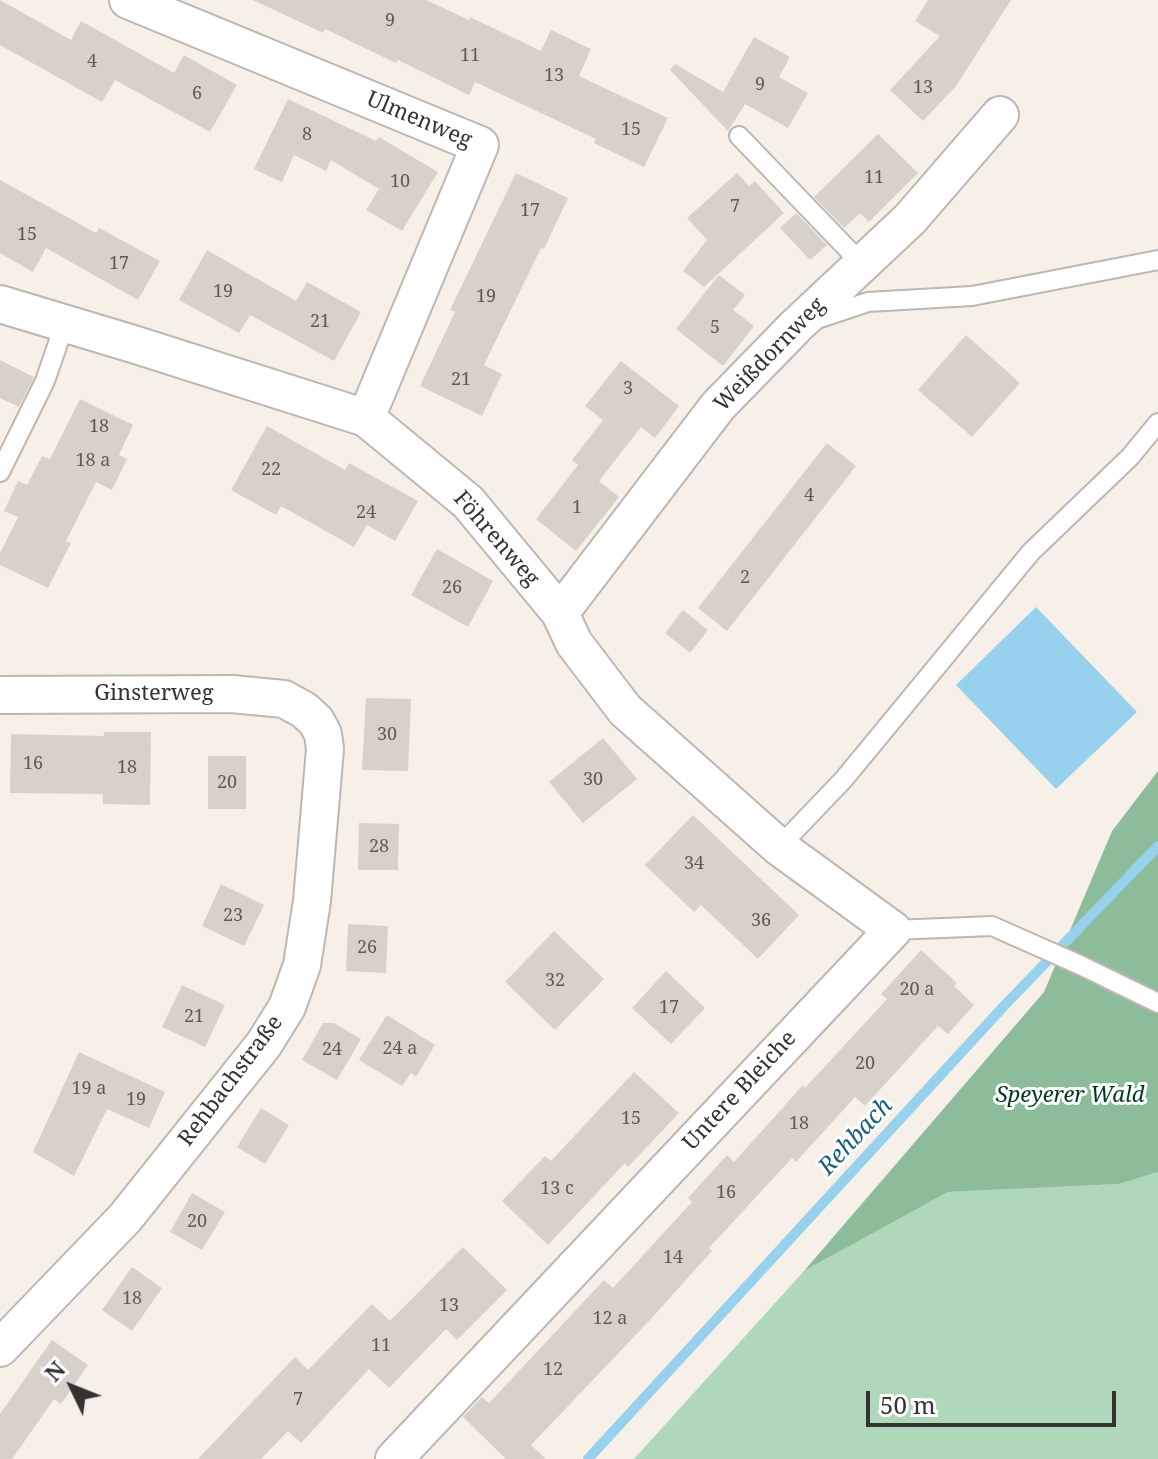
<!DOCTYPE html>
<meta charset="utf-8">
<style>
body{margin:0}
#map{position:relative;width:1158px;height:1459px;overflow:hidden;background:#f7f0e9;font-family:"Noto Serif",serif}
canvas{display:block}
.north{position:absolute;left:32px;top:1347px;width:80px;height:80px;-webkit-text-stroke:6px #fff;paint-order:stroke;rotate:313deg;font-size:22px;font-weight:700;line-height:32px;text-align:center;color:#353230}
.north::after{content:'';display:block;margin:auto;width:28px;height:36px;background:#353230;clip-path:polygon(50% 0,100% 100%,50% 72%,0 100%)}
.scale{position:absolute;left:866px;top:1391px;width:250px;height:36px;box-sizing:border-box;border:4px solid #353230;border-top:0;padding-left:10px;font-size:24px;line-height:28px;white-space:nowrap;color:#353230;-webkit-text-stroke:6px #fff;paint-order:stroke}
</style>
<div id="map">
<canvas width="1158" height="1459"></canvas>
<div class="north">N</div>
<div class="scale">50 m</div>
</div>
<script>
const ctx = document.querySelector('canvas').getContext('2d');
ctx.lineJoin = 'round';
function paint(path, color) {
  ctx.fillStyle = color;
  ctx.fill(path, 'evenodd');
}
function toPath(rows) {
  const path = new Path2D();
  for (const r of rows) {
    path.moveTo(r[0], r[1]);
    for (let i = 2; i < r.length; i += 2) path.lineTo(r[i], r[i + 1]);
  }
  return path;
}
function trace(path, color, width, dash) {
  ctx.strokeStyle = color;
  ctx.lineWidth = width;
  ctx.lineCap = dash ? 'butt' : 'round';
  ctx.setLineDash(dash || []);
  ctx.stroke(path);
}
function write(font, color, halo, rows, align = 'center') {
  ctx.font = font + ' "Noto Serif",serif';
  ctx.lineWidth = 6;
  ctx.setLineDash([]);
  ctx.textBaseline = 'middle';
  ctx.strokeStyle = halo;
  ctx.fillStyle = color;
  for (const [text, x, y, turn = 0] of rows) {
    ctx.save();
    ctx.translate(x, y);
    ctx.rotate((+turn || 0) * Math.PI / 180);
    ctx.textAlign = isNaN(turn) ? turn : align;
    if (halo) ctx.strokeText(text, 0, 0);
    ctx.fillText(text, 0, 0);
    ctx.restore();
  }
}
const green = toPath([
 [1158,1172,1158,1459,634,1459,804,1271,948,1192,1119,1184]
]);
const forest = toPath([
 [1158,771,1158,1172,1119,1184,948,1192,804,1271,1044,992,1112,831]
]);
const water = toPath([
 [1036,607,1137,712,1056,789,956,685]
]);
const stream = toPath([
 [588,1459,1003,1007,1158,846]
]);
const building = toPath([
 [0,0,71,40,81,21,174,73,184,55,237,85,210,132,115,80,102,102,0,45],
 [253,0,426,0,469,20,470,17,541,51,551,30,591,49,579,76,668,118,644,167,594,143,596,139,475,82,469,95,398,60,396,63,325,29,323,33],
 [928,0,1011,0,956,86,923,121,890,90,940,36,915,21],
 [754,37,790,57,779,77,808,93,788,128,745,104,728,131,670,70,675,64,723,92],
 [288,99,376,141,379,137,438,172,402,231,366,210,379,189,331,160,326,171,294,155,282,182,254,169],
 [878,134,918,173,869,222,860,213,844,228,814,197],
 [516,173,568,198,544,249,541,248,484,365,502,374,482,416,420,386,455,312,450,310],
 [737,173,749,186,755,181,784,213,704,287,683,271,707,240,687,218],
 [0,180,96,233,99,228,160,261,138,300,46,248,33,272,0,253],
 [796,213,827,245,810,260,780,228],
 [207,250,296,301,307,282,361,312,334,361,250,315,239,333,179,300],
 [719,275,745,295,733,310,754,326,723,366,676,329],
 [966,335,1020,383,972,437,918,390],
 [0,360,34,377,19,407,0,398],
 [621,361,679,406,655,438,641,427,599,481,619,497,576,551,536,519,578,465,572,460,603,420,585,406],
 [80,399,133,425,119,455,127,459,112,490,96,482,66,541,71,543,48,588,0,565,0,553,18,517,4,511,18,481,27,485,42,456,50,459],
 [267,426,345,470,349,463,418,501,395,541,367,525,354,547,281,506,276,515,231,490],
 [827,443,856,466,727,631,698,608],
 [437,549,493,581,468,627,411,595],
 [683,610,708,630,690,653,665,633],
 [366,698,411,699,408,771,362,770],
 [104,732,151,732,150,805,103,804,103,794,10,793,11,734,104,736],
 [603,738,637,779,583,823,549,782],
 [208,756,246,756,246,809,208,809],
 [693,815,799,915,758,959,701,905,694,912,645,865],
 [359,823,399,824,398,870,358,870],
 [221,884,264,905,244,946,202,926],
 [348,924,388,926,386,973,346,971],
 [554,931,604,979,555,1030,505,982],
 [921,950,957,983,954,986,974,1005,948,1034,938,1026,865,1106,855,1097,796,1162,792,1158,709,1248,712,1251,649,1321,531,1445,546,1459,506,1459,463,1417,482,1397,489,1403,604,1280,613,1288,692,1202,688,1198,727,1155,734,1162,803,1085,805,1088,887,999,881,994],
 [666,971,705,1008,671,1044,632,1008],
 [182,985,225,1005,205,1047,162,1027],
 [387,1015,435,1045,416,1077,411,1073,402,1086,359,1060],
 [323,1023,334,1023,361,1039,337,1080,302,1060],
 [79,1052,165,1092,149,1128,107,1109,74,1176,33,1152],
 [634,1072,679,1113,628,1167,625,1163,548,1245,502,1201,545,1156,551,1161],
 [261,1108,289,1125,265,1164,237,1147],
 [192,1193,225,1212,202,1250,170,1232],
 [463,1247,507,1290,457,1340,446,1329,389,1388,369,1369,301,1443,288,1431,261,1459,198,1459,295,1357,308,1370,372,1304,390,1321],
 [132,1267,162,1288,132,1331,102,1310],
 [52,1340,88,1365,61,1404,54,1399,12,1459,0,1459,0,1414]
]);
const service = toPath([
 [739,136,862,264],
 [814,320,868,302,972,296,1158,260],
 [0,472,45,381,65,323],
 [779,847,844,779,1031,552,1130,457,1158,423],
 [893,930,992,926,1080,965,1158,1003]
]);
const minor = toPath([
 [128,0,480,145,366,418],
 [0,304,133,344,366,418,468,502,560,613,574,643,625,710,779,847,893,930,394,1459],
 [560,613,718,406,796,326,910,219,1000,115],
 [0,695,232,694,284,699,304,710,316,721,323,734,325,749,312,901,302,965,287,1007,264,1044,125,1218,0,1348]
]);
const numberNames = [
 ["9",390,21],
 ["11",470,56],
 ["4",92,62],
 ["13",554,76],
 ["9",760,85],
 ["13",923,88],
 ["6",197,94],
 ["15",631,130],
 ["8",307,135],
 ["11",874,178],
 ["10",400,182],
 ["7",735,207],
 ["17",530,211],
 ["15",27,235],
 ["17",119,264],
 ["19",223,292],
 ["19",486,297],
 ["21",320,322],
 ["5",715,328],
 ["21",461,380],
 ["3",628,389],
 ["18",99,427],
 ["18 a",93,461],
 ["22",271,470],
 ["4",809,496],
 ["1",577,508],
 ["24",366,513],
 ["2",745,578],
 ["26",452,588],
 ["30",387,735],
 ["16",33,764],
 ["18",127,768],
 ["30",593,780],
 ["20",227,783],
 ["28",379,847],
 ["34",694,864],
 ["23",233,916],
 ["36",761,921],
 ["26",367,948],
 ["32",555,981],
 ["20 a",917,990],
 ["17",669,1008],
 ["21",194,1017],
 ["24 a",400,1049],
 ["24",332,1050],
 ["20",865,1064],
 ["19 a",89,1089],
 ["19",136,1100],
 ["15",631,1119],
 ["18",799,1124],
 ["13 c",557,1189],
 ["16",726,1193],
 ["20",197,1222],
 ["14",673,1258],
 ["18",132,1299],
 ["13",449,1306],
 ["12 a",610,1319],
 ["11",381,1346],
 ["12",553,1370],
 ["7",298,1400]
];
const streetNames = [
 ["Ulmenweg",419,120,23],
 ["Weißdornweg",770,355,-46],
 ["Föhrenweg",496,539,49],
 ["Ginsterweg",154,694],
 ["Rehbachstraße",231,1081,-53],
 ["Untere Bleiche",740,1091,-47]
];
const parkNames = [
 ["Speyerer Wald",1070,1096]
];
const waterNames = [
 ["Rehbach",856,1137,-47]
];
paint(green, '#aed8b9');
paint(forest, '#8cbc99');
paint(water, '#97d1ed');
trace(stream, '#97d1ed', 10);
paint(building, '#d8d1ca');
trace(service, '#beb7b1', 22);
trace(minor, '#beb7b1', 40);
trace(service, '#fff', 18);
trace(minor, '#fff', 36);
write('18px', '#5e5a56', null, numberNames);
write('22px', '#353230', '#fff', streetNames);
write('italic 22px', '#003c1c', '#fff', parkNames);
write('italic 24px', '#19607c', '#fff', waterNames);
</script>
